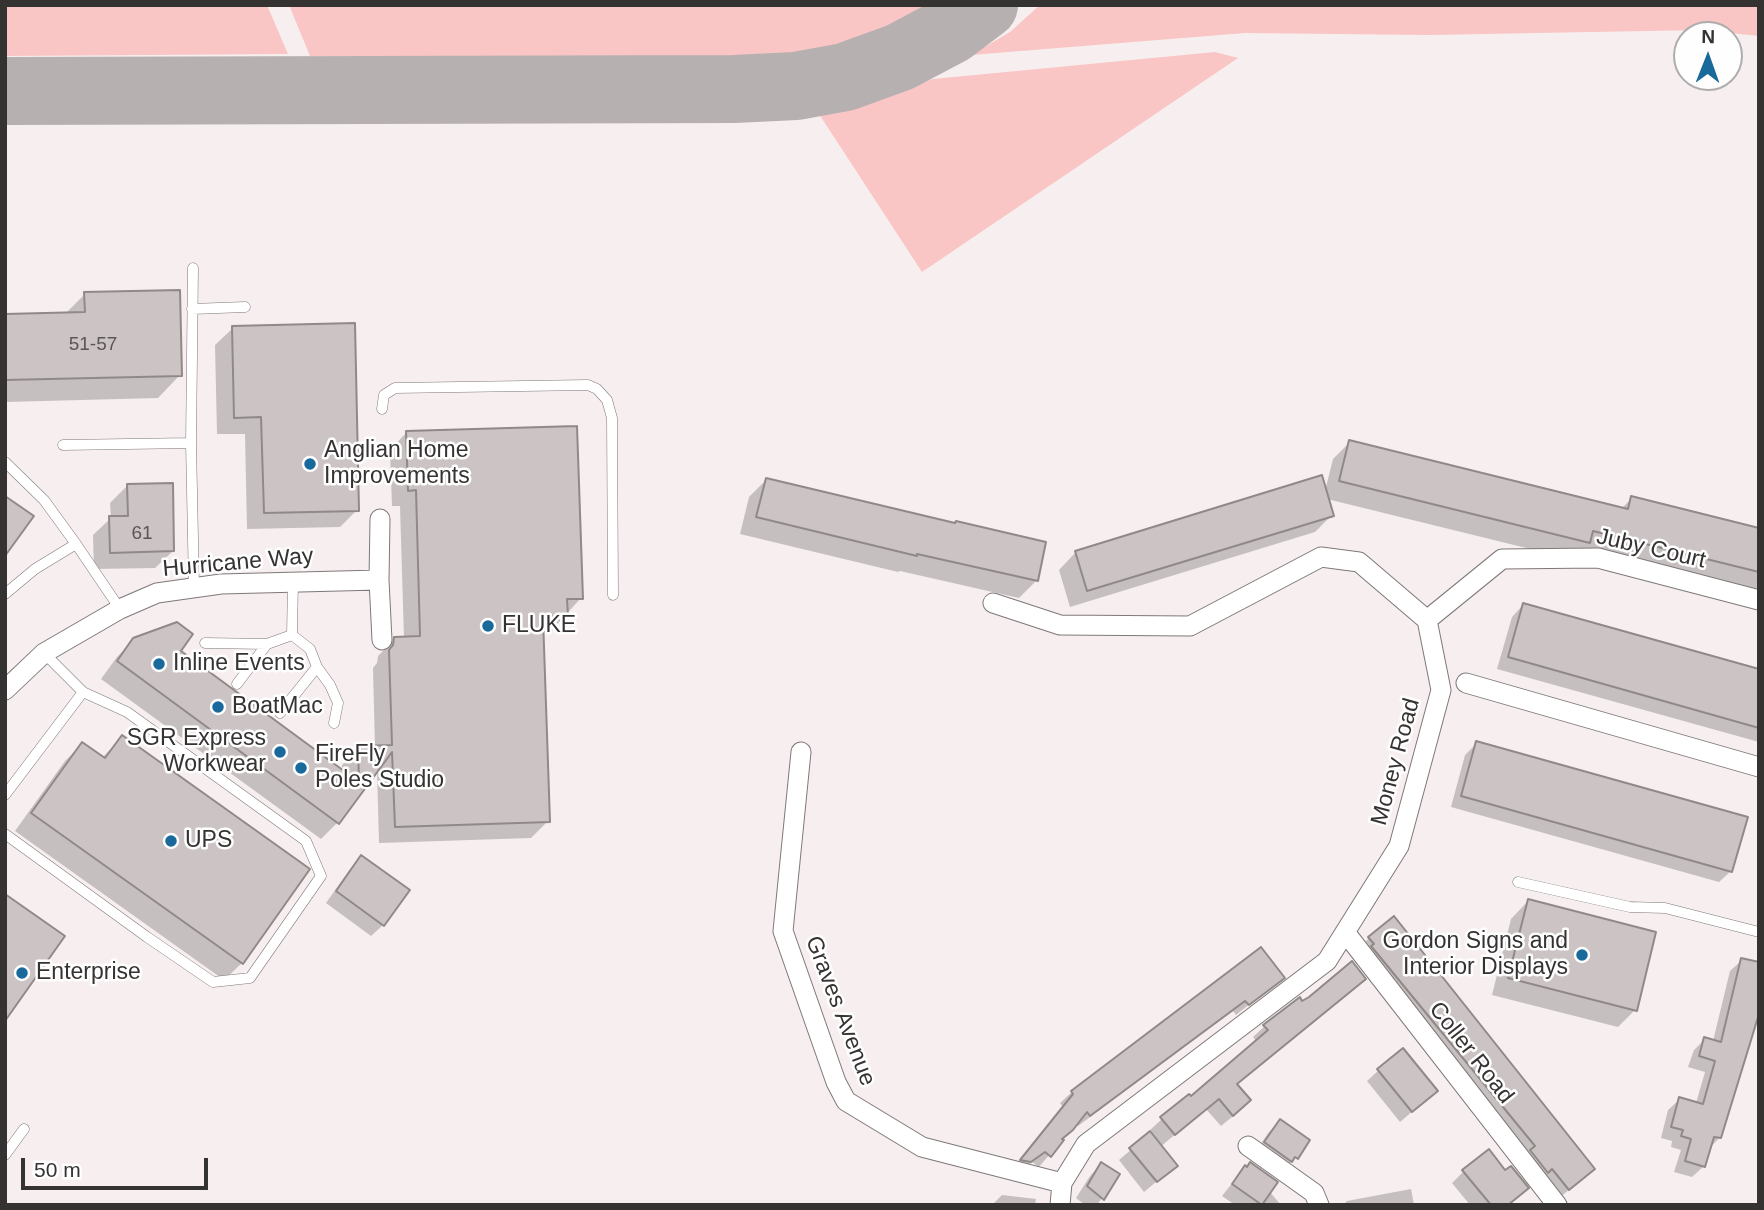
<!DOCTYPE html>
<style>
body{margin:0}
#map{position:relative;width:1764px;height:1210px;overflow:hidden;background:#f7efef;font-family:Arial,sans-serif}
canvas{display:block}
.frame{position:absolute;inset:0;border:7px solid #353232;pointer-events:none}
.north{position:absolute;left:1673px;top:21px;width:70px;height:70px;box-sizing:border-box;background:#fefefe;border:2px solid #aeacac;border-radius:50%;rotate:1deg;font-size:19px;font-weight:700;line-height:28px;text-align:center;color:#353232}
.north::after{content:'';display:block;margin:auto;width:24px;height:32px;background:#19699b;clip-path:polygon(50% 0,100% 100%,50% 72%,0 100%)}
.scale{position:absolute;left:21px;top:1158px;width:187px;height:32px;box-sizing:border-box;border:4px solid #353232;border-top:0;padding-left:9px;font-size:21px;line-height:24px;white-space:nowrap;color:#353232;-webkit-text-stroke:5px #fefefe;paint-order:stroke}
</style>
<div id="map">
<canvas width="1764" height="1210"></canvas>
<div class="frame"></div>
<div class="north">N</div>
<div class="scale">50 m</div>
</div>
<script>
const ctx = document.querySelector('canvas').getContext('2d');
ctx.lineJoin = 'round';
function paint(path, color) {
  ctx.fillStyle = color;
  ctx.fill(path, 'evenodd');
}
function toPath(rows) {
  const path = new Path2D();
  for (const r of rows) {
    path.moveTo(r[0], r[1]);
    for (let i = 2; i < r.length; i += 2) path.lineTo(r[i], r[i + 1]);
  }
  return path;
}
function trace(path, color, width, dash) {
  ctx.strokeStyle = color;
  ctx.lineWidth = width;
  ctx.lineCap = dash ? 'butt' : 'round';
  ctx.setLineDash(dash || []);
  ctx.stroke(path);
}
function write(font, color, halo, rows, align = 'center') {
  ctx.font = font + ' Arial,sans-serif';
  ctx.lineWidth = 5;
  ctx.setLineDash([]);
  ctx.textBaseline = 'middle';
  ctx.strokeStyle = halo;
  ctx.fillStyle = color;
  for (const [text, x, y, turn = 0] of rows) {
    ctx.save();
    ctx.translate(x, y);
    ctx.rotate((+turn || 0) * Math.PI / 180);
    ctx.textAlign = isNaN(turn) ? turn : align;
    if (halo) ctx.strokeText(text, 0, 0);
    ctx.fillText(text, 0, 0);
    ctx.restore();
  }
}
const green = toPath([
 [5,5,267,5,288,54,5,56],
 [289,5,939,5,928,13,875,37,820,50,758,56,310,56],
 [1040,5,1759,5,1759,36,1701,30,1429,35,1245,33,971,55,1010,32],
 [1215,52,1238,58,922,272,819,114,933,79]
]);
const shadow = toPath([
 [85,294,180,375,158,398,5,402,5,316,65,314],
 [233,328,357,510,340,527,247,529,245,434,217,434,215,345],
 [406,433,581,598,550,632,542,632,548,821,531,838,379,843,377,770,337,823,321,839,101,679,117,657,134,640,178,651,342,771,342,765,359,748,375,748,373,668,377,663,378,656,395,639,404,639,400,506,392,506,390,450],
 [1350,442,1621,509,1632,498,1759,530,1759,593,1571,559,1327,499,1332,515,1315,532,1070,607,1059,570,1076,552,1325,491,1333,459],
 [766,480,1036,581,1019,598,900,571,898,572,740,534,749,497],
 [127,486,173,551,155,568,94,569,93,535,111,518,110,503],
 [1523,605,1759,671,1759,742,1497,669,1512,617],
 [122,737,308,870,242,963,224,980,15,831,65,761,82,744,102,758],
 [1477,743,1731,871,1719,882,1451,807,1465,755],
 [362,858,383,925,371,936,326,903,350,869],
 [1528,901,1635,1010,1618,1027,1492,995,1511,919],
 [1369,938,1593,1169,1557,1200,1358,950],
 [1742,960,1720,1137,1709,1149,1704,1166,1692,1177,1674,1172,1681,1150,1671,1147,1672,1141,1661,1138,1668,1110,1680,1099,1696,1103,1705,1072,1688,1067,1694,1050,1705,1039,1713,1041,1730,971],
 [1282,978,1236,1015,1233,1011,1078,1126,1076,1123,1039,1167,1032,1162,1018,1173,1011,1171,1063,1107,1060,1103,1072,1092],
 [1364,979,1236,1085,1238,1112,1221,1126,1206,1109,1160,1147,1175,1166,1144,1192,1119,1160,1152,1132,1150,1130,1162,1119,1190,1098,1257,1042,1253,1037,1265,1026,1302,1003],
 [1379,1070,1436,1091,1400,1122,1367,1081],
 [1280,1121,1296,1157,1285,1169,1254,1154,1269,1132],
 [1101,1164,1118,1174,1097,1205,1085,1205,1076,1198,1090,1176],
 [1245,1167,1269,1191,1281,1205,1235,1205,1222,1196],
 [1464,1171,1505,1173,1526,1188,1509,1205,1470,1205,1452,1183],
 [1411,1189,1414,1205,1343,1205,1347,1201],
 [1002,1195,1036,1199,1035,1205,992,1205]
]);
const taxiway = toPath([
 [5,91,734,89,796,86,845,77,900,57,951,30,984,5]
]);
const building = toPath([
 [180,290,182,376,5,380,5,314,85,312,84,292,180,290],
 [355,323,359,511,264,513,261,417,234,418,232,326,355,323],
 [577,426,583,599,567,599,568,616,543,617,550,822,395,827,392,752,339,824,117,661,133,638,177,622,193,634,181,651,359,782,358,746,392,745,389,650,393,645,394,637,420,636,416,490,408,491,406,431,577,426],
 [1349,440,1628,509,1631,496,1759,528,1759,572,1593,531,1590,543,1339,481,1349,440],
 [1322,475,1334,516,1087,591,1075,551,1322,475],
 [766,478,955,523,956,521,1046,542,1038,581,917,554,917,556,756,517,766,478],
 [173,483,174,551,110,553,109,516,128,516,127,484,173,483],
 [5,496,34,516,5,556,5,496],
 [1523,603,1759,669,1759,728,1508,657,1523,603],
 [122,735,310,869,243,964,31,813,82,742,105,758,122,735],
 [1476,741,1748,817,1732,872,1461,796,1476,741],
 [361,855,410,890,384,926,336,891,361,855],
 [5,894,65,936,5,1021,5,894],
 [1528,899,1656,932,1637,1011,1508,978,1528,899],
 [1394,916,1595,1169,1569,1190,1552,1169,1548,1173,1530,1150,1535,1146,1371,946,1374,944,1368,937,1394,916],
 [1261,947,1285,978,1249,1005,1245,1001,1090,1116,1087,1112,1073,1130,1062,1139,1064,1140,1051,1157,1045,1152,1031,1162,1020,1160,1073,1094,1071,1091,1261,947],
 [1741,958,1759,962,1759,1014,1721,1138,1714,1137,1705,1167,1685,1161,1691,1139,1681,1136,1683,1130,1671,1127,1679,1097,1703,1104,1715,1061,1699,1056,1704,1037,1721,1042,1741,958],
 [1352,961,1366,979,1237,1084,1251,1100,1233,1116,1219,1099,1175,1135,1160,1117,1189,1094,1191,1096,1268,1030,1263,1025,1300,997,1302,1001,1309,997,1352,961],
 [1403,1048,1438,1091,1412,1112,1377,1069,1403,1048],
 [1280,1119,1310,1140,1298,1159,1295,1157,1292,1162,1264,1142,1280,1119],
 [1150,1131,1178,1166,1157,1182,1129,1148,1150,1131],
 [1489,1149,1505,1170,1511,1166,1529,1188,1508,1205,1491,1205,1462,1170,1489,1149],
 [1101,1162,1120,1174,1104,1200,1087,1186,1101,1162],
 [1250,1162,1278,1182,1262,1205,1232,1184,1245,1165,1247,1167,1250,1162]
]);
const lane = toPath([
 [193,268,191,443,194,587],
 [192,309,245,307],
 [382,409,384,395,395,388,588,385,597,389,607,400,612,418,613,595],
 [63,445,191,443],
 [5,462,44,500,76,544],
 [293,581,292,635,310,649,317,667,330,685,338,703,334,723],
 [5,594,35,569,76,544,120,609],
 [205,643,267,644,292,635],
 [237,684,267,644],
 [280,713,317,667],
 [5,795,83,692,44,653],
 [5,834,147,937,213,982,250,978,321,876,306,841,127,712,83,692],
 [1518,882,1630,907,1665,908,1759,932],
 [5,1155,24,1129]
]);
const street = toPath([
 [379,580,382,640],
 [993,603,1060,625,1190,626,1321,557,1359,562,1427,620,1441,690,1399,846,1327,961,1086,1144,1062,1183,1060,1205],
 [1427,620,1502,559,1598,558,1759,600],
 [1466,683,1759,767],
 [5,690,44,653,120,609,157,593,221,584,379,580,380,519],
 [801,752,783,931,836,1082,846,1101,922,1147,1062,1183],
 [1345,932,1557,1205],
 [1248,1146,1314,1193,1319,1205]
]);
const markers = [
 [310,464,7,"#19699b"],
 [488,626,7,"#19699b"],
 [159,664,7,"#19699b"],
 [218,707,7,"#19699b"],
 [280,752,7,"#19699b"],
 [301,768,7,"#19699b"],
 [171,841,7,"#19699b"],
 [1582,955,7,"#19699b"],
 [22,973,7,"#19699b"]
];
const numberNames = [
 ["51-57",93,345],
 ["61",142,534]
];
const poiNames = [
 ["Anglian Home",324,451],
 ["Improvements",324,477],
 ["FLUKE",502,626],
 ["Inline Events",173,664],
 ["BoatMac",232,707],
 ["SGR Express",266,739,"right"],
 ["Workwear",266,765,"right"],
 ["FireFly",315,755],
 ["Poles Studio",315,781],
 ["UPS",185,841],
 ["Gordon Signs and",1568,942,"right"],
 ["Interior Displays",1568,968,"right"],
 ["Enterprise",36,973]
];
const streetNames = [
 ["Juby Court",1651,549,13],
 ["Hurricane Way",238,563,-5],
 ["Money Road",1396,762,-75],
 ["Graves Avenue",840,1011,69],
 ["Coller Road",1471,1053,52]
];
paint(green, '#f9c5c5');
paint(shadow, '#0003');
trace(taxiway, '#b6b0b0', 68);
paint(building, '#ccc4c4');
trace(building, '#908988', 2);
trace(lane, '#7f7878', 11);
trace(street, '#7f7878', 21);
trace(lane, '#fff', 10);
trace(street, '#fff', 19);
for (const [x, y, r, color] of markers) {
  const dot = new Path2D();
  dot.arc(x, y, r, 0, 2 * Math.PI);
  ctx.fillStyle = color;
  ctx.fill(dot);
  trace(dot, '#fefefe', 2.5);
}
write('19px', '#5b5656', null, numberNames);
write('23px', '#353232', '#fefefe', poiNames, 'left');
write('23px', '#353232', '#fefefe', streetNames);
</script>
